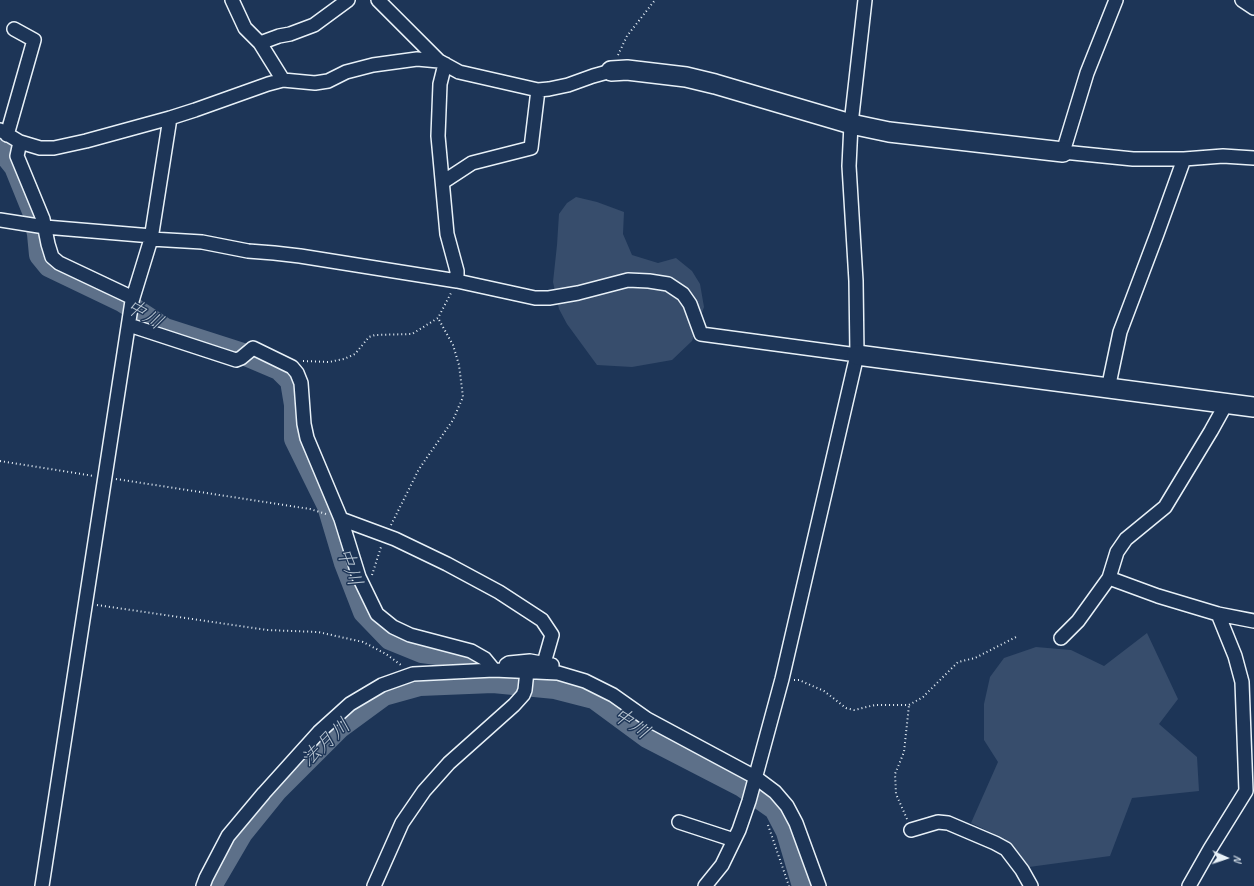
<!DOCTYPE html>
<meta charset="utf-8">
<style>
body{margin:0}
#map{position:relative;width:1254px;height:886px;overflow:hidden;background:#1d3557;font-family:Caveat,sans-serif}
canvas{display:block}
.north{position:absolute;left:1206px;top:838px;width:40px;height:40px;-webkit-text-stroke:3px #1d3557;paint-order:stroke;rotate:93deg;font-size:11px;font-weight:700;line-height:16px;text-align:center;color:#e8f1f8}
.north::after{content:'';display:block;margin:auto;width:14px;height:18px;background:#e8f1f8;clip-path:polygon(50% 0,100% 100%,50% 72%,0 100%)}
</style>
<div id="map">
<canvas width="1254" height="886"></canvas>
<div class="north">N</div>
</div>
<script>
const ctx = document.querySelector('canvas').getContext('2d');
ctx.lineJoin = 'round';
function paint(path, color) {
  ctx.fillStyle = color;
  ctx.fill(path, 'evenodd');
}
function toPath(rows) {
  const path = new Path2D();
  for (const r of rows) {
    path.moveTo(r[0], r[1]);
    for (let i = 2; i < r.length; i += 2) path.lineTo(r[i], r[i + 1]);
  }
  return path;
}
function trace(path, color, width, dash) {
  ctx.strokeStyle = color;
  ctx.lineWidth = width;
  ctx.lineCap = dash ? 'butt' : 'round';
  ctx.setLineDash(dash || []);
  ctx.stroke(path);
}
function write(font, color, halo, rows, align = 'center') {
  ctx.font = font + ' Caveat,"Klee One",sans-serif';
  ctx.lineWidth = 3;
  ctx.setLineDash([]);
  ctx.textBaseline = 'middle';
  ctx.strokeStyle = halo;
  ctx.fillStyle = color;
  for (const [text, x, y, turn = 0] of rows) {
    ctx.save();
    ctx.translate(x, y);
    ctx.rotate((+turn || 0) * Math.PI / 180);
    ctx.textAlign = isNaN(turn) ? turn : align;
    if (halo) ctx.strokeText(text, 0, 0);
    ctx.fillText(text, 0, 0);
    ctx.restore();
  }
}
const green = toPath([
 [576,197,597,202,624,212,623,234,632,255,658,263,676,258,692,271,700,284,704,307,692,341,672,360,632,367,597,365,567,324,559,309,553,282,557,245,559,214,567,203],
 [1147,633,1178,699,1159,724,1197,757,1199,791,1132,798,1110,856,1029,867,1005,839,971,823,998,762,984,740,984,704,990,677,1004,658,1036,647,1071,650,1104,666]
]);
const river = toPath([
 [0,148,15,167,34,214,38,234,40,255,49,266,122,301,165,329,246,355,279,369,291,381,295,405,295,439,328,506,345,563,364,612,390,639,422,652,467,658,493,682],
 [211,886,242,833,276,791,339,728,384,695,420,685,493,682,555,688,594,698,647,737,742,786,775,809,787,832,803,886]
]);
const path = toPath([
 [618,55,627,36,655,0],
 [303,361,329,362,344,359,355,354,369,337,375,335,412,334,438,318,451,293],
 [0,461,94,476],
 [116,479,310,509,326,514],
 [391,525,419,469,453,420,463,397,459,365,453,345,438,318],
 [372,575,381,547],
 [97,605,267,630,318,632,363,642,386,654,401,665],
 [794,680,799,680,824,691,846,708,854,710,875,705,909,705,923,697,958,662,975,658,1016,637],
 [907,819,896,794,895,774,904,752,909,705],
 [768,825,789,886]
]);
const street = toPath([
 [232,0,245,28,260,43,283,80],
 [378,0,439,61],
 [1116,0,1087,73,1063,152,1133,159,1184,159,1223,156,1254,158],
 [1242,0,1254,8],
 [260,43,279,36,290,34,314,25,348,0],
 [445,64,440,84,438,136,447,234,457,271,457,281],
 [0,130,20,142,40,148,54,148,86,141,170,118,195,110,268,84,283,80,315,83,328,81,346,72,373,65,417,59,439,61,459,72,538,90,549,89,568,85,593,76,611,71],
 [7,135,34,40,14,29],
 [20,142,17,156,43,219,48,244,52,257,59,263,133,298],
 [443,182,472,163,531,148,538,90],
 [0,220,45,227,152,236],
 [151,239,202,242,248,251,274,253,300,256,457,281,535,298,549,298,578,293,628,280,649,281,668,284,683,294,690,304,701,334,857,355],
 [129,325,236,360,241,358,253,348,292,367,297,373,301,383,304,424,307,438,341,519,359,577,377,614,393,627,410,635,471,651,485,659,494,670],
 [1108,389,1120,332,1157,234,1184,159],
 [1226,404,1211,431,1165,507,1126,539,1117,552,1109,578,1158,596,1218,614,1254,621],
 [341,519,395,539,447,564,499,592,542,620,552,635,544,663],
 [1061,638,1078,621,1109,578],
 [506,665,509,663,530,661,552,665],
 [679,822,734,840],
 [911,830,938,822,948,823,995,843,1006,849,1022,870,1031,886],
 [42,886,132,301,151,239,170,118],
 [203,886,206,878,228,836,264,793,319,732,350,704,382,685,413,674,494,670,558,673,585,681,613,695,647,719,755,777,775,792,787,806,796,823,819,886],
 [374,886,402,823,424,791,449,763,514,705,523,695,525,690,527,671],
 [705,886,722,865,739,830,749,801,782,679,857,355,856,281,849,166,851,124,865,0],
 [1189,886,1210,849,1246,791,1242,682,1235,656,1218,614]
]);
const secondary = toPath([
 [611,71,627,70,686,77,715,84,851,124,889,132,1063,152],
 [857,355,1254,407]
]);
const waterNames = [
 ["中川",144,315,31],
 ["中川",349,567,71],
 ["中川",631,724,35],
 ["法月川",326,743,-43]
];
paint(green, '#374d6c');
trace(river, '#5d7089', 22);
trace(street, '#e8f1f8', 16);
trace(secondary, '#e8f1f8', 22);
trace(path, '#e8f1f8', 2, [1, 3]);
trace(street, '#1d3557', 13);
trace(secondary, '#1d3557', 19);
write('italic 20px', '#b7c4d1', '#1d3557', waterNames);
</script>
